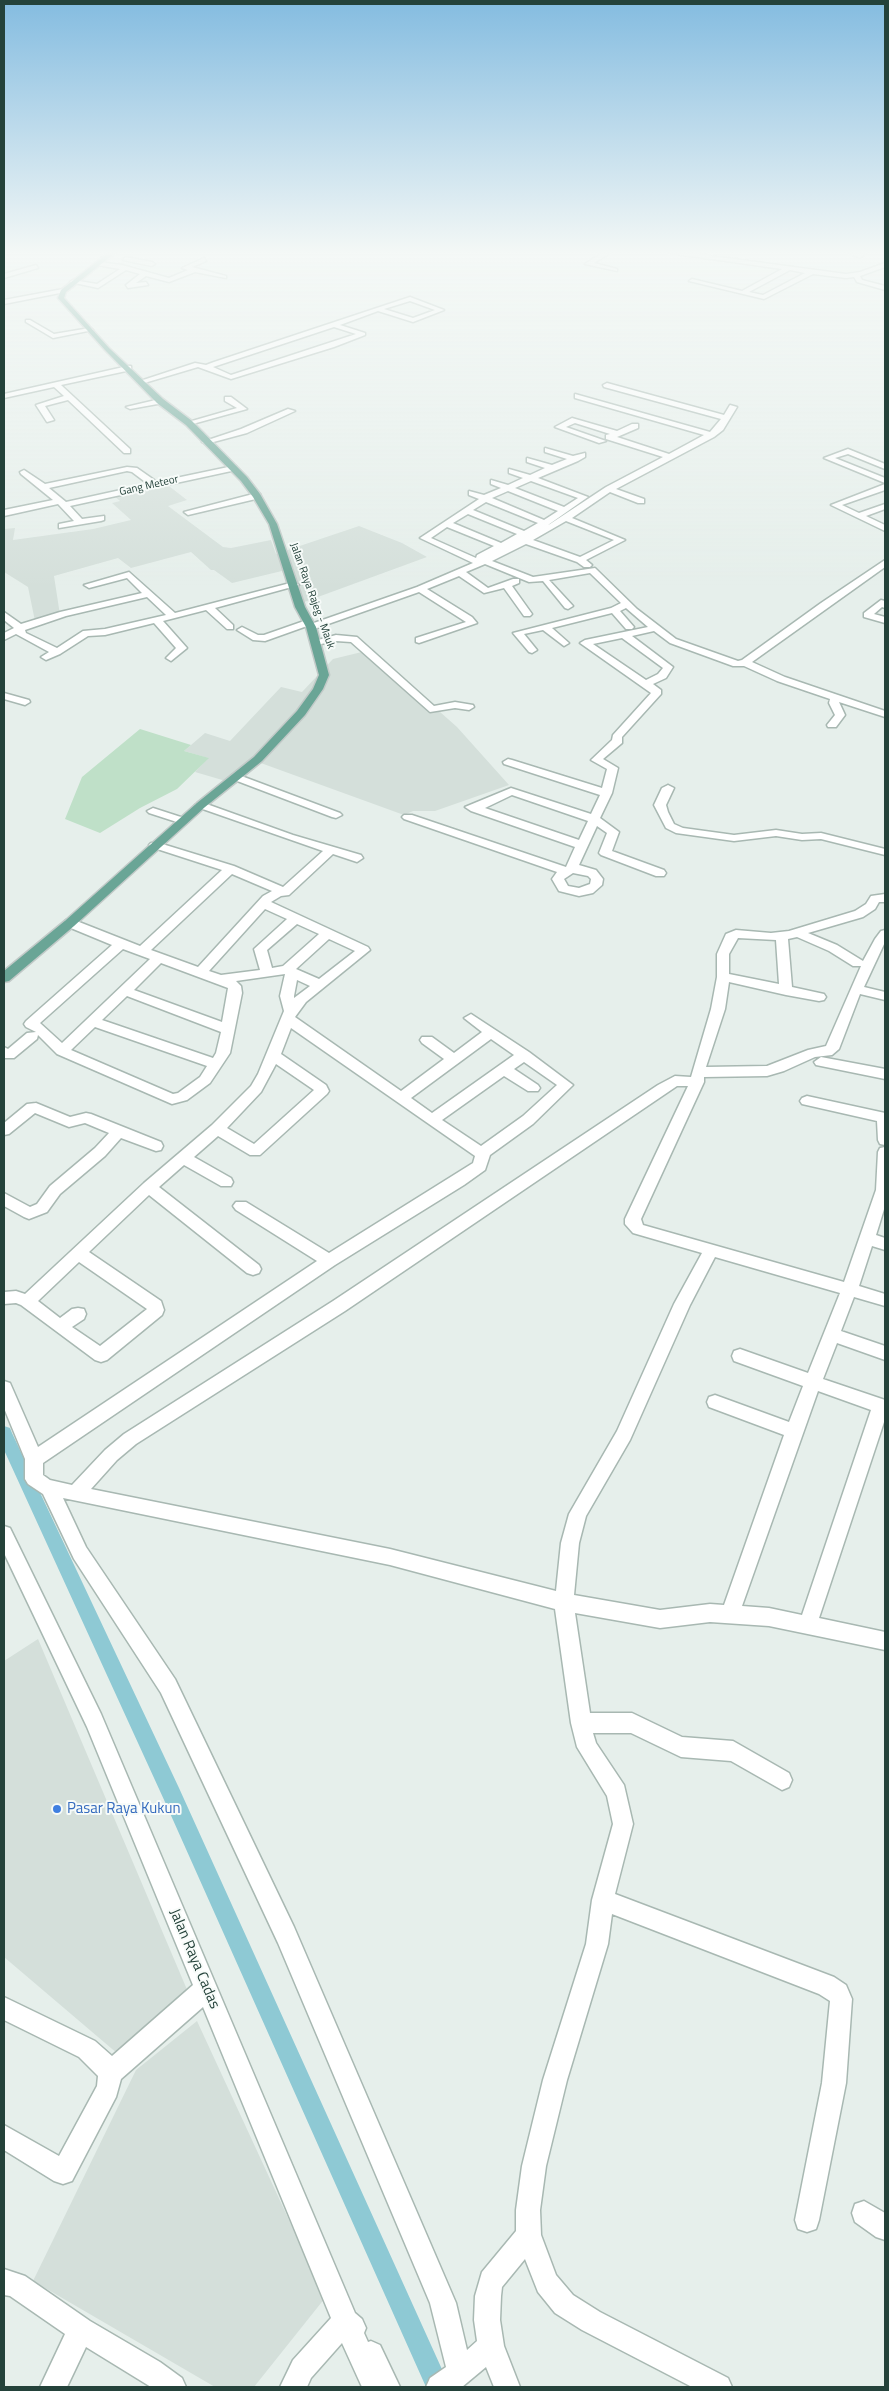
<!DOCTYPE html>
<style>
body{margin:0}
#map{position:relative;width:889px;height:2391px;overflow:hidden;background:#e6efeb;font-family:"Titillium Web",sans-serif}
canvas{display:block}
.frame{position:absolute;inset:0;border:5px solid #24423a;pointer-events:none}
</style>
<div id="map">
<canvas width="889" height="2391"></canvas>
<div class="frame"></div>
</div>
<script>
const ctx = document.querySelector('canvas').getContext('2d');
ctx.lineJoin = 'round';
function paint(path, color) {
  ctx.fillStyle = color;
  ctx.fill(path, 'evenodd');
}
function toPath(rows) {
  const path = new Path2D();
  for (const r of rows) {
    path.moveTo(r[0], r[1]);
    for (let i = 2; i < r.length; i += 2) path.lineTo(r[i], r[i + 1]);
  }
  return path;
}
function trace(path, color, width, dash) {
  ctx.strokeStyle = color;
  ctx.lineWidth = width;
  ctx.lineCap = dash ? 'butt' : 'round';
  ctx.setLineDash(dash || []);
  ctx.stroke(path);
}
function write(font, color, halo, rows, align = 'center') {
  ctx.font = font + ' "Titillium Web",sans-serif';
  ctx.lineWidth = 4;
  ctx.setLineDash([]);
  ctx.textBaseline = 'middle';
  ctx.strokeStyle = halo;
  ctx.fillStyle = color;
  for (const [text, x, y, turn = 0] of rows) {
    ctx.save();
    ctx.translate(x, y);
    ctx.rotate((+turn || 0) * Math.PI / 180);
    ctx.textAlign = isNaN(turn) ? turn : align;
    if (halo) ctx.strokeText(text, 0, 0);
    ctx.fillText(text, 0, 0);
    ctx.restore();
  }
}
const built = toPath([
 [165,483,187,500,168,506,223,547,231,548,271,540,276,554,359,526,402,543,427,557,296,605,282,571,232,583,214,570,211,570,191,552,131,568,118,558,54,576,60,615,35,621,28,587,4,572,4,529,15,528,13,540,93,529,131,520,112,503,120,501,113,495],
 [370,650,457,727,509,785,435,811,413,811,404,815,258,762,236,784,195,772,208,758,184,751,205,733,230,741,281,687,302,692,333,659],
 [38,1639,191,1999,118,2054,4,1957,4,1661],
 [197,2021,325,2298,254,2387,215,2387,33,2281,136,2070]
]);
const green = toPath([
 [140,729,191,745,184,751,209,758,177,789,140,808,100,833,65,819,82,777]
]);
const canal = toPath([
 [4,1426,10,1428,12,1433,179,1788,450,2387,426,2387,165,1802,4,1450,4,1426]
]);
const minor = toPath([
 [602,253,610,253,594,263,617,269,617,271,585,264,602,253],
 [669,253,689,253,846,274,860,272,885,263,885,267,860,276,862,280,885,286,885,290,857,282,854,277,846,278,813,274,764,299,689,281,692,279,742,291,782,269,669,253],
 [790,270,805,273,763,295,749,292,790,270],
 [849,253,859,254,866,253,860,258,849,253],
 [125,257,152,262,155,264,152,266,123,260,125,257],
 [204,258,206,261,192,267,226,276,226,278,195,272,169,282,146,276,136,283,146,282,148,285,128,288,126,285,140,274,126,270,98,288,70,282,73,280,97,284,120,269,97,265,99,262,122,265,169,278,188,270,182,268,204,258],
 [36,265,38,268,4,278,4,274,36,265],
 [63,289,65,292,4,304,4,300,63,289],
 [410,297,444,310,413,322,378,311,340,325,365,333,365,335,334,347,231,379,198,367,141,384,137,382,195,363,206,365,214,362,410,297],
 [410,301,435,310,413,318,384,309,410,301],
 [334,327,356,334,231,375,213,367,334,327],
 [26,320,30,320,54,334,90,328,93,330,53,338,26,322,26,320],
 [128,366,131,366,131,370,61,385,130,449,130,453,124,453,68,400,45,406,54,420,47,422,36,405,64,396,54,387,4,398,4,394,128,366],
 [607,383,724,415,730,405,737,407,723,430,714,437,616,489,644,499,644,503,638,503,610,492,572,518,625,540,586,560,592,565,590,567,584,567,577,562,526,544,492,561,533,577,595,568,637,609,676,639,738,661,742,660,821,603,885,560,885,567,752,662,785,677,885,711,885,717,839,702,845,715,836,727,828,727,827,725,835,715,829,703,830,699,777,681,744,666,733,666,670,643,654,631,632,636,673,667,666,678,653,684,661,690,661,694,622,737,622,743,603,759,618,768,612,793,600,818,619,832,612,851,664,870,666,873,664,876,656,876,601,855,599,853,607,833,597,826,579,865,596,870,603,879,602,885,593,893,579,896,559,891,552,879,557,872,404,819,402,817,404,815,412,815,566,867,575,847,471,811,465,807,511,788,591,814,600,795,504,764,503,762,508,759,512,760,602,788,607,769,591,760,612,740,613,735,651,693,580,643,585,640,648,627,626,608,620,611,634,627,632,629,626,629,612,613,552,628,569,643,564,646,543,630,524,634,537,650,532,653,529,652,513,633,611,608,621,603,590,573,549,580,573,606,568,609,565,608,543,581,529,582,485,564,466,572,488,588,513,579,519,579,519,583,512,586,532,614,530,616,524,616,504,588,484,593,459,576,427,589,472,617,477,623,419,643,416,642,416,638,466,622,419,592,314,629,308,629,307,626,265,641,253,640,237,630,242,627,258,635,264,635,307,620,311,624,417,587,473,563,420,538,479,499,469,495,469,491,484,495,501,488,491,484,491,480,508,485,523,478,509,473,509,469,530,475,545,468,527,462,527,458,552,465,567,459,545,452,545,448,573,456,585,453,585,457,578,461,538,478,588,497,548,525,528,535,550,524,606,487,663,457,606,439,606,435,610,434,575,423,566,427,606,441,599,443,555,427,572,418,617,431,632,424,638,424,638,428,617,437,669,454,704,435,575,398,575,394,710,432,721,419,604,387,603,385,607,383],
 [531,481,578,498,564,507,515,488,531,481],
 [508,491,558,511,544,520,492,498,508,491],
 [486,502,538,523,524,531,473,510,486,502],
 [468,514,517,534,501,543,453,523,468,514],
 [566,521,614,540,580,557,533,540,566,521],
 [447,527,494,546,477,555,476,558,431,538,447,527],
 [622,638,663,668,658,674,646,680,593,644,622,638],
 [512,795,588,821,579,840,485,808,512,795],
 [573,873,588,876,591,879,590,884,579,888,568,886,564,879,573,873],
 [225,397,231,397,247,409,189,425,185,423,237,408,225,401,225,397],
 [160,399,164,401,163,403,130,409,126,407,160,399],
 [288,409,295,411,247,433,206,444,202,442,241,429,288,409],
 [848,449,885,464,885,469,848,454,835,458,885,478,885,483,824,458,848,449],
 [233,466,236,466,236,470,70,506,82,519,104,516,104,520,101,521,59,528,59,524,74,521,58,504,4,516,4,510,53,500,21,474,20,472,24,470,45,484,127,467,137,468,157,482,233,466],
 [127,471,132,472,148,484,66,502,49,488,127,471],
 [885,484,885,490,842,505,859,513,885,504,885,509,866,516,885,525,885,531,831,505,885,484],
 [257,493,260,494,260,498,188,515,184,512,257,493],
 [129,572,175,613,294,582,299,585,215,608,233,625,233,629,227,629,206,610,163,621,187,648,171,661,166,658,176,648,154,623,105,635,88,636,60,654,46,660,41,657,49,652,16,634,4,640,4,633,14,628,4,620,4,612,21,624,60,612,142,593,127,578,89,588,84,585,129,572],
 [147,597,166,615,105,629,83,631,57,648,26,633,25,630,66,616,147,597],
 [881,600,885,601,885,608,882,607,874,614,885,617,885,623,864,617,864,613,881,600],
 [336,635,357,637,434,706,455,702,473,705,474,707,469,710,455,708,430,712,351,642,336,641,316,645,311,642,336,635],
 [4,693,29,700,30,702,25,705,4,699,4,693],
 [236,774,340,813,342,815,336,818,332,817,232,779,232,775,236,774],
 [668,785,674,788,666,805,668,812,674,824,683,828,734,835,776,830,802,834,821,833,885,849,885,855,821,839,802,840,776,836,734,841,676,833,666,828,654,805,662,788,668,785],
 [201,802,293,835,361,855,363,858,357,862,333,854,289,895,281,896,271,902,368,947,370,950,306,1002,295,1017,401,1091,444,1059,422,1043,420,1040,422,1037,432,1037,454,1053,482,1032,464,1018,471,1014,529,1052,573,1085,533,1124,490,1155,485,1170,464,1185,335,1265,43,1463,43,1475,50,1480,72,1485,105,1450,124,1434,333,1301,658,1085,675,1076,691,1077,711,1009,717,977,717,954,726,934,736,930,771,933,789,931,855,911,866,904,871,896,885,894,885,902,879,902,875,909,863,917,808,933,837,945,863,961,875,939,881,931,885,930,885,942,864,987,885,992,885,1000,860,994,839,1049,832,1055,815,1057,784,1071,767,1076,704,1077,704,1082,641,1219,643,1225,844,1282,876,1190,878,1152,880,1148,885,1147,885,1206,876,1235,885,1238,885,1250,872,1246,859,1286,885,1294,885,1306,854,1297,841,1331,885,1346,885,1360,837,1343,823,1379,885,1400,885,1419,819,1618,885,1632,885,1650,769,1626,710,1622,660,1628,575,1613,590,1713,632,1713,682,1737,733,1741,789,1773,792,1780,789,1787,782,1790,731,1761,681,1757,631,1733,593,1733,596,1743,624,1785,633,1824,615,1894,834,1977,846,1985,852,1999,846,2083,819,2220,816,2229,807,2232,798,2229,795,2220,822,2083,830,2001,819,1994,612,1914,608,1944,567,2080,546,2166,540,2210,541,2235,556,2275,573,2295,600,2312,728,2378,732,2387,692,2387,582,2330,555,2313,538,2292,525,2259,502,2287,501,2296,500,2320,504,2346,520,2387,494,2387,486,2367,462,2387,426,2387,430,2378,446,2367,430,2303,278,1943,161,1693,74,1559,43,1494,28,1484,25,1479,25,1459,4,1408,4,1381,10,1383,38,1447,317,1261,236,1210,233,1206,236,1202,246,1202,329,1253,473,1163,475,1156,291,1028,281,1054,326,1085,329,1091,327,1094,260,1155,250,1155,218,1136,194,1157,231,1178,233,1182,231,1186,221,1186,184,1165,159,1187,259,1265,261,1269,259,1273,253,1275,247,1273,149,1195,89,1252,161,1301,164,1310,162,1315,107,1360,101,1362,95,1360,21,1305,16,1303,4,1304,4,1292,16,1291,25,1294,144,1183,212,1125,251,1086,258,1074,284,1011,280,996,285,974,236,981,241,986,242,993,230,1053,210,1083,187,1100,172,1104,57,1054,38,1035,37,1039,14,1058,4,1058,4,1047,8,1049,27,1033,36,1032,26,1027,24,1024,26,1021,112,945,66,926,64,923,66,920,74,920,140,946,222,870,151,847,149,845,151,843,159,843,234,866,283,887,323,851,197,807,195,805,201,802],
 [232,874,272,891,263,896,198,967,151,950,232,874],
 [265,909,287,919,254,949,260,970,221,975,209,971,265,909],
 [297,924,319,934,283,966,272,968,267,950,297,924],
 [797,937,829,951,853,966,861,966,826,1046,808,1050,767,1066,706,1067,725,1009,729,982,786,995,819,1001,824,1000,826,997,824,994,792,987,788,939,797,937],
 [738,938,776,940,779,984,729,974,729,954,738,938],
 [329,939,355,951,319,979,296,969,329,939],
 [123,949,150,959,62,1043,40,1023,123,949],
 [161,963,228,988,222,1022,134,990,161,963],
 [297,980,310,986,294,998,294,996,297,980],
 [127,996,221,1032,216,1053,213,1058,102,1020,127,996],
 [95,1027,207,1066,200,1077,178,1093,173,1094,71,1050,95,1027],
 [491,1039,514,1055,432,1113,411,1098,491,1039],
 [524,1062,557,1085,523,1116,481,1146,442,1120,504,1076,528,1091,538,1091,540,1088,538,1085,514,1069,524,1062],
 [276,1064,314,1090,254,1144,227,1128,261,1092,276,1064],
 [677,1086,688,1086,625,1219,625,1224,633,1233,702,1253,674,1304,617,1431,569,1514,561,1543,556,1591,390,1549,91,1489,117,1460,136,1444,345,1311,677,1086],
 [715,1257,840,1293,808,1373,740,1349,734,1351,732,1356,734,1361,803,1386,789,1422,715,1395,709,1397,707,1402,709,1407,784,1435,724,1605,710,1604,660,1610,574,1595,579,1543,586,1516,630,1440,690,1305,715,1257],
 [79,1262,147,1309,100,1346,72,1327,84,1319,86,1314,84,1309,78,1308,72,1309,60,1318,38,1301,79,1262],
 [818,1391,871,1410,802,1615,769,1608,742,1606,818,1391],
 [63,1498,390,1565,555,1609,571,1723,577,1747,607,1796,613,1824,592,1900,586,1944,543,2080,522,2166,516,2210,516,2231,482,2272,475,2296,474,2320,477,2341,467,2350,456,2303,294,1927,175,1679,86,1547,63,1498],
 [153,808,187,819,189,821,183,824,149,813,147,811,153,808],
 [821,1057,885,1069,885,1079,816,1065,814,1062,821,1057],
 [807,1096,885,1113,885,1145,880,1144,878,1140,877,1121,802,1104,800,1101,802,1098,807,1096],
 [36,1103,70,1117,86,1113,91,1114,161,1142,163,1146,161,1150,156,1151,121,1138,105,1156,60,1194,47,1212,29,1219,24,1217,4,1206,4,1193,30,1207,37,1204,50,1186,95,1148,109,1133,85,1123,69,1127,35,1113,9,1134,4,1135,4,1123,27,1104,36,1103],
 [4,1526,10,1528,101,1714,355,2313,362,2319,366,2328,364,2333,368,2342,371,2341,380,2345,400,2387,362,2387,342,2343,311,2378,307,2387,280,2387,293,2360,331,2318,203,2007,121,2079,116,2097,72,2181,63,2184,54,2181,4,2150,4,2125,59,2156,97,2086,98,2076,79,2057,4,2020,4,1997,95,2041,112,2056,193,1985,87,1727,4,1553,4,1526],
 [864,2201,885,2213,885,2240,876,2237,855,2222,852,2213,855,2204,864,2201],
 [4,2269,25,2276,90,2321,160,2362,182,2378,186,2387,151,2387,86,2347,67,2387,40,2387,65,2334,10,2296,4,2295,4,2269]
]);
const major = toPath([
 [108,253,115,253,66,292,64,298,109,348,163,399,192,421,247,477,260,494,277,524,305,607,316,627,329,675,323,689,305,715,262,761,205,807,74,926,9,981,4,982,4,971,66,920,197,803,254,757,297,711,313,689,319,675,306,627,295,607,269,524,253,497,241,481,186,425,157,403,105,350,58,298,61,290,108,253]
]);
const markers = [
 [57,1809,5,"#3f7fe0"]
];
const farStreetnames = [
 ["Gang Meteor",149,486,-13],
 ["Jalan Raya Rajeg - Mauk",312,596,70]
];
const nearShopnames = [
 ["Pasar Raya Kukun",67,1809]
];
const nearStreetnames = [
 ["Jalan Raya Cadas",194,1959,67]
];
paint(built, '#d4dfda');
paint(green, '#bfe0c8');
paint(canal, '#8ec9d4');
trace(minor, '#a8b8b2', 3);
trace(major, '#c2cac8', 3);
paint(minor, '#fff');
paint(major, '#6aa596');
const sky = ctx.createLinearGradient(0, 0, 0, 588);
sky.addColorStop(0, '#84bce0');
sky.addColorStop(0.43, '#f4f8f6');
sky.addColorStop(1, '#f4f8f600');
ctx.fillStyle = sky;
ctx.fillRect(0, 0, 889, 588);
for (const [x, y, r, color] of markers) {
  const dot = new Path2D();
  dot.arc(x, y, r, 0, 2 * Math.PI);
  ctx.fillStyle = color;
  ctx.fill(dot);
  trace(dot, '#f7fbf9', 2);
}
write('11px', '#24423a', '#f7fbf9', farStreetnames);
write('15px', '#366cbe', '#f7fbf9', nearShopnames, 'left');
write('15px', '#24423a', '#f7fbf9', nearStreetnames);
</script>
